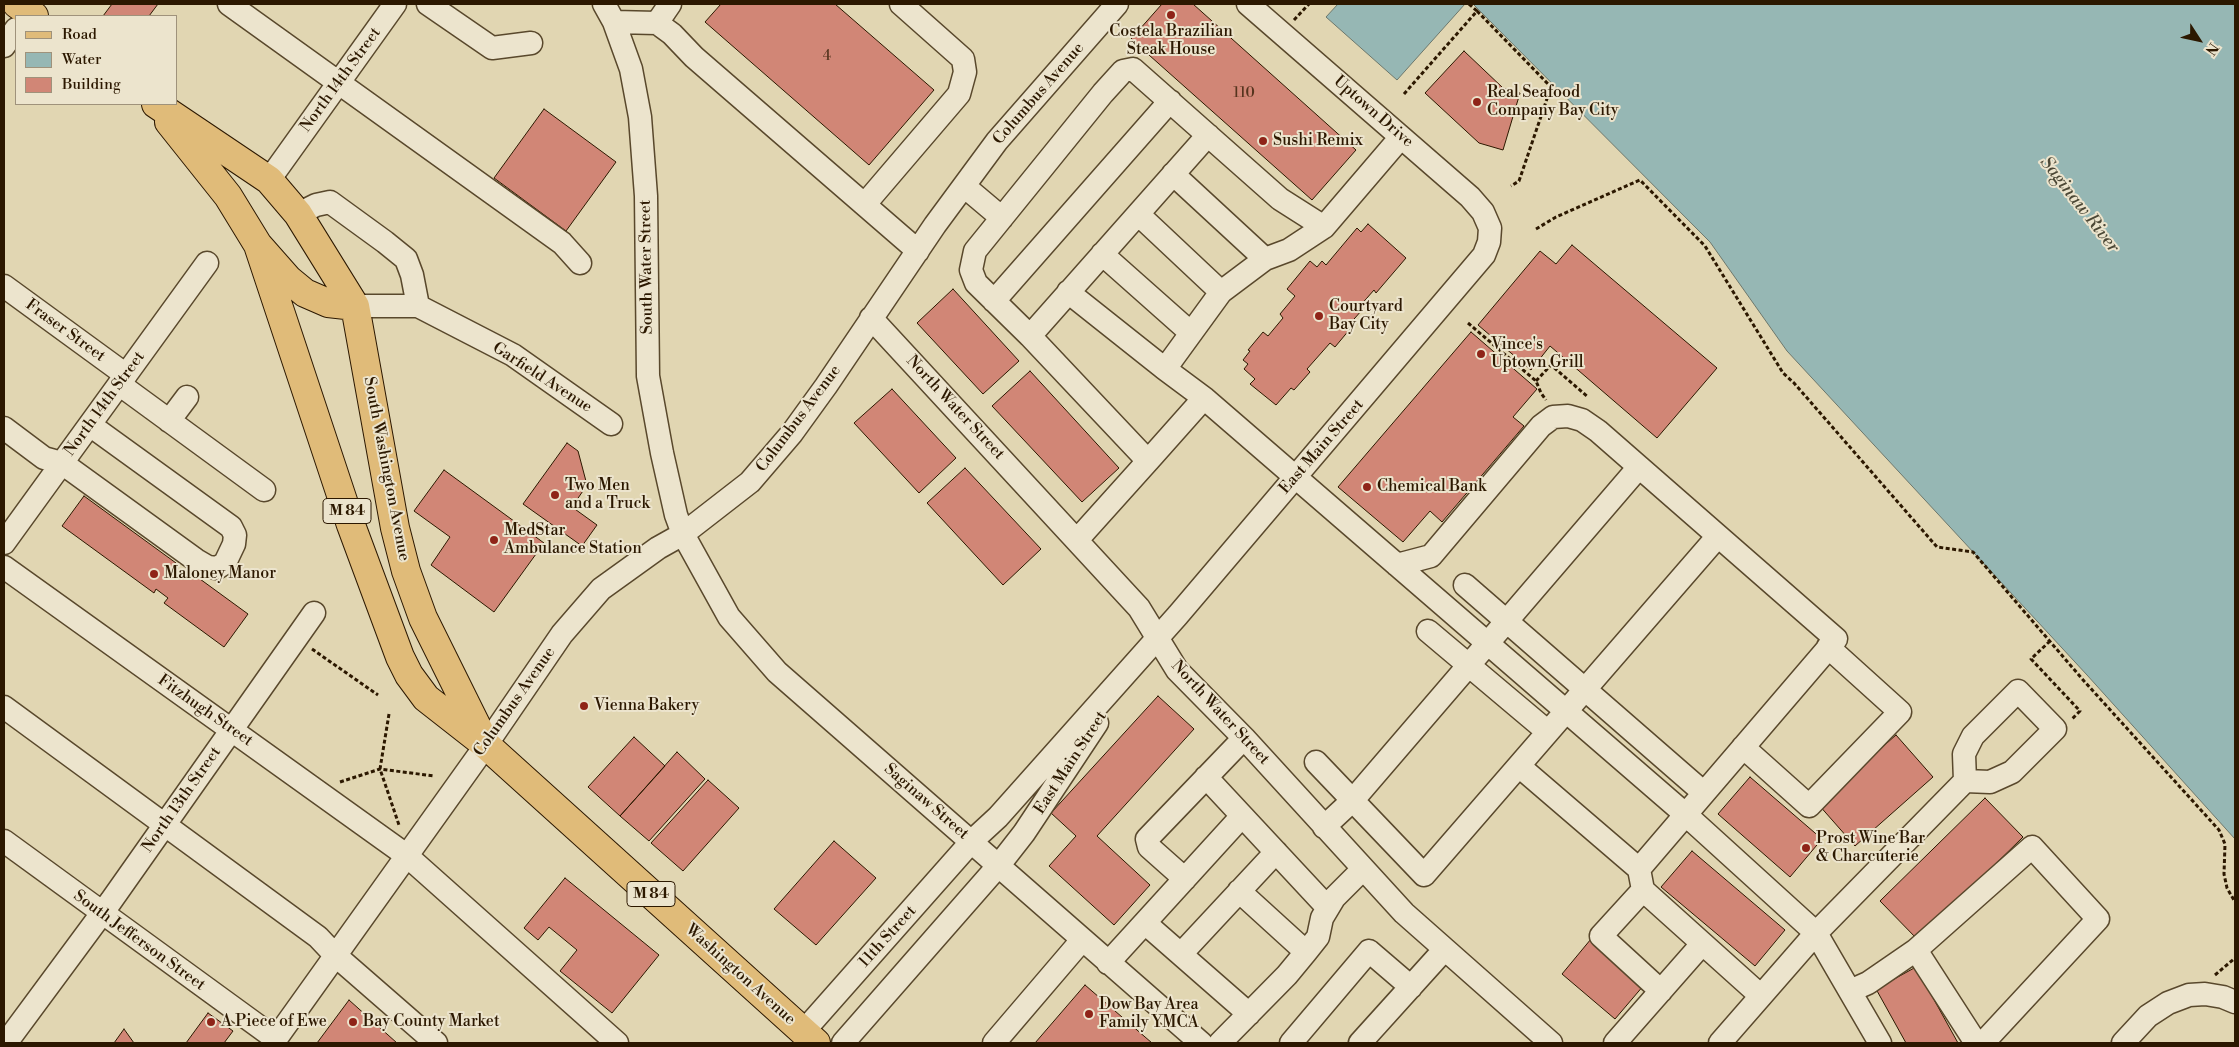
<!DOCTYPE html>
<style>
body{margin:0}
#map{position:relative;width:2239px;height:1047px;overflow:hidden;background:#e1d6b2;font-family:"Libre Bodoni",serif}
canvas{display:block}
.frame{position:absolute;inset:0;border:5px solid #2c1800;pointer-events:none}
.legend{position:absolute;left:15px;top:15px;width:162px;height:90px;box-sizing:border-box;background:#ece4cd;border:1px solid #9f927b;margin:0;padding:6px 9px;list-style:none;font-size:15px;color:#2c1800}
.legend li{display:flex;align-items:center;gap:10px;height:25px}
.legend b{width:25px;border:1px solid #9f927b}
.north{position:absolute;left:2174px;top:15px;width:50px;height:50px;-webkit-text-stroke:4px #ece4cd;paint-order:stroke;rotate:125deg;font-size:14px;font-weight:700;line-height:20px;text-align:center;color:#2c1800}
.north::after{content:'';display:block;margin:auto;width:18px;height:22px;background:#2c1800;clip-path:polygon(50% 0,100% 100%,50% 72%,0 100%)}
</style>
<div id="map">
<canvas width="2239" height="1047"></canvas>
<div class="frame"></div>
<ul class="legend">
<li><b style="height:6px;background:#e0bb79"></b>Road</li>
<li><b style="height:14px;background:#96b7b4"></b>Water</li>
<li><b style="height:14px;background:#d18676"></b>Building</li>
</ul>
<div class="north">N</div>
</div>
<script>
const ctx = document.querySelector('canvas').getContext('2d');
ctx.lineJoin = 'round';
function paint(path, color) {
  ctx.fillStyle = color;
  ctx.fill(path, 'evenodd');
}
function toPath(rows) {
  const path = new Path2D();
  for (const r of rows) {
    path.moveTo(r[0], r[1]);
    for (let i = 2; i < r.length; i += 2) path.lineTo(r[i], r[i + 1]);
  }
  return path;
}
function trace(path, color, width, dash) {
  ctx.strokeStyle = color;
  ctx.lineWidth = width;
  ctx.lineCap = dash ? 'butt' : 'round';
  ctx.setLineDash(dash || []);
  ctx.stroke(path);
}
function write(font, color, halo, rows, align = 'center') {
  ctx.font = font + ' "Libre Bodoni",serif';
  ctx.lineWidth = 4;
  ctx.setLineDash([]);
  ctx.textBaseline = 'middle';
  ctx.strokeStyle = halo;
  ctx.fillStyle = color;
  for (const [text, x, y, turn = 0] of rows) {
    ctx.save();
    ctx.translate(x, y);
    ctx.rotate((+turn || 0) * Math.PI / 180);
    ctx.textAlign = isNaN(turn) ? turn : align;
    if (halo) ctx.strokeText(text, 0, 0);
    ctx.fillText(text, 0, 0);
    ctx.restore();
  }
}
const water = toPath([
 [1338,4,1465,4,1397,80,1326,17,1338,4],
 [1473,4,2235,4,2235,839,2087,675,1787,351,1710,242,1473,4]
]);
const building = toPath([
 [112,4,158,4,149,16,103,16,112,4],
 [721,4,835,4,934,90,869,165,705,22,721,4],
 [1162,4,1193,4,1356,150,1312,200,1131,39,1162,4],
 [1464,51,1503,88,1520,93,1503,150,1479,143,1425,93,1464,51],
 [544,109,616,162,566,231,494,178,544,109],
 [1368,224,1406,258,1376,293,1374,290,1359,307,1362,310,1347,327,1350,329,1335,347,1330,343,1307,369,1310,372,1294,390,1291,388,1276,405,1250,384,1255,379,1244,369,1248,364,1243,360,1250,351,1248,350,1263,332,1268,336,1283,318,1280,314,1295,296,1287,289,1310,261,1317,267,1322,261,1326,265,1357,228,1361,232,1368,224],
 [1572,245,1717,368,1657,438,1550,346,1531,370,1478,325,1540,251,1556,264,1572,245],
 [953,289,1019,361,983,394,917,323,953,289],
 [1471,332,1537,389,1513,417,1524,426,1442,522,1430,511,1403,542,1338,487,1471,332],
 [1030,371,1119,468,1082,502,992,406,1030,371],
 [892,389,956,458,919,493,854,423,892,389],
 [567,443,578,451,587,485,572,507,597,525,582,546,523,504,567,443],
 [965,468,1041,549,1003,585,927,503,965,468],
 [444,470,544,543,494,612,431,565,450,537,414,511,444,470],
 [84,496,176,563,172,568,185,577,189,571,248,614,224,647,164,603,168,598,156,589,154,593,62,526,84,496],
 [1158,696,1194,729,1097,836,1150,885,1114,925,1049,866,1076,836,1051,813,1158,696],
 [1896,735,1933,777,1855,846,1818,804,1896,735],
 [634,737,665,766,620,816,588,787,634,737],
 [677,752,705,779,649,841,620,816,677,752],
 [1750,777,1822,839,1790,877,1718,814,1750,777],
 [708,780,739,808,683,871,651,843,708,780],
 [1985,798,2023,837,1918,940,1880,901,1985,798],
 [834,841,876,878,816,945,774,909,834,841],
 [1692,851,1785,930,1755,966,1661,887,1692,851],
 [565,878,659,955,612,1013,560,971,577,950,549,927,538,940,524,928,565,878],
 [1591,939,1644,985,1615,1019,1562,974,1591,939],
 [1916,967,1958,1043,1906,1043,1876,989,1916,967],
 [1085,985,1152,1043,1035,1043,1085,985],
 [349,1000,397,1043,317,1043,349,1000],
 [208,1013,233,1031,224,1043,186,1043,208,1013],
 [124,1029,134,1043,114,1043,124,1029]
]);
const path = toPath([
 [1469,4,1477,11],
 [1294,20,1309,4],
 [1404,94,1477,11,1551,87,1519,181,1511,186],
 [1536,229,1556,217,1640,180,1705,246,1783,373,1794,383,1937,547,1973,552,2084,681,2219,830,2225,844,2224,874,2227,888,2235,902],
 [1468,323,1536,381,1541,393,1546,400],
 [1536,381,1551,365,1588,397],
 [2050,641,2031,659,2080,711,2071,720],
 [312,649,378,695],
 [389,714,380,769,399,825],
 [340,782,380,769,434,776],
 [2215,975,2235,958]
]);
const minor = toPath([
 [229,4,562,243,580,263],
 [428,4,492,48,531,43],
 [604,4,614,22,631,69,640,117,646,196,648,376,662,453,676,515,683,534,729,617,777,672,1201,1043],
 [614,22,657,23,672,34,694,57,918,251],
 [657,23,670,4],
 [4,46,16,29],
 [1401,137,1324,227,1289,250,1265,259,1221,292,1165,369,1204,398,1685,814,1816,933,1880,1043],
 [1173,174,1265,259],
 [269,180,395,4],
 [964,186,1002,218],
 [865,204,959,94,965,72,963,59,901,4],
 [298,214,316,205,330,202,385,242,406,259,412,275,418,306],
 [1138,214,1221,292],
 [1102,254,1191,333],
 [4,286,126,375],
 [1068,292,1165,369],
 [994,301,1170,101],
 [355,306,418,306,513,355,611,424],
 [871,318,1139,608,1177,670,1244,738,1404,913,1551,1043],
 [1030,336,1208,135],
 [119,384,264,490],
 [1204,398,1148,461,1030,336,976,283,971,270,975,251,1103,93,1123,71,1133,69,1280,199,1324,227],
 [169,421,187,397],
 [4,428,44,458,62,463,196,560,208,567,217,568,225,563,234,544,235,535,231,527,90,425],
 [1077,540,1148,461],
 [4,543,207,263],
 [1397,565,1431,556,1541,426,1553,417,1568,416,1582,420,1598,431,1836,639,1639,869,1519,766],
 [4,567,406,855,617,1043],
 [1465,585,1704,793],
 [1428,631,1548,732],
 [4,707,318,937,335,955,436,1043],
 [1743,747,1809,806,1900,712,1828,647],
 [1316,762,1424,875,1718,536],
 [1206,777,1328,908],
 [1324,827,1353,800,1639,467],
 [4,841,276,1039],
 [1639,869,1643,890,1761,996],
 [1185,879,1149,847,1147,839,1244,738],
 [1643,890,1601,936,1661,991],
 [1239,891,1306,952],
 [1145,923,1249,1014],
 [1916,950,1976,1043],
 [1181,954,1276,852],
 [1108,963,1242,816],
 [1850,991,1868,983,1916,950,2032,847,2098,919,1983,1043],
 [803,1032,972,841,998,817,1178,615,1484,255,1489,242,1490,228,1483,212,1470,197,1248,4],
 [6,1043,111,901,314,613],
 [273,1043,486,745,562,634,601,589,658,548,683,534,750,482,792,433,826,386,935,225,997,141,1117,4],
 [843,1043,999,865,1024,833,1097,723],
 [994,1043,1082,940],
 [1220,1043,1287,975,1306,952,1318,937,1322,918,1334,898,1363,869],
 [1291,1043,1369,951,1411,987],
 [1360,1043,1444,950],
 [1615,1043,1702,944],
 [1720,1043,1816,933,1965,781,1964,754,1973,736,2018,691,2055,729,2012,772,1990,782,1965,781],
 [2123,1043,2148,1016,2168,1003,2189,995,2205,994,2223,997,2235,1002]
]);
const major = toPath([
 [17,4,34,16],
 [156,104,269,180,298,214,355,306,395,528,406,571,423,618,483,739],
 [169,122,228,196,258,245,288,279,305,293,328,303,355,306],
 [258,245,351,525,400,657,409,675,426,698,486,745,816,1043]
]);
const markers = [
 [1171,15,5,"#8f2418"],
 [1477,102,5,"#8f2418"],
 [1263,141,5,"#8f2418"],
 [1319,316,5,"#8f2418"],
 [1481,354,5,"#8f2418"],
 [1367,487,5,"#8f2418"],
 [555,495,5,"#8f2418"],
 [494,540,5,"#8f2418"],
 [154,574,5,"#8f2418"],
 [584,706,5,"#8f2418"],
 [1806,848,5,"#8f2418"],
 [1089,1014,5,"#8f2418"],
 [211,1022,5,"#8f2418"],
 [353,1022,5,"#8f2418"]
];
const numberNames = [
 ["4",827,57],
 ["110",1244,94]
];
const shields = [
 [347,511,48],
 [651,894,48]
];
const shieldNames = [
 ["M 84",347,511],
 ["M 84",651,894]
];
const poiNames = [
 ["Costela Brazilian",1171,32,"center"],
 ["Steak House",1171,50,"center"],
 ["Real Seafood",1487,93],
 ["Company Bay City",1487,111],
 ["Sushi Remix",1273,141],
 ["Courtyard",1329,307],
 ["Bay City",1329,325],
 ["Vince's",1491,345],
 ["Uptown Grill",1491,363],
 ["Two Men",565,486],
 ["and a Truck",565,504],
 ["Chemical Bank",1377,487],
 ["MedStar",504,531],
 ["Ambulance Station",504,549],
 ["Maloney Manor",164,574],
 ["Vienna Bakery",594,706],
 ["Prost Wine Bar",1816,839],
 ["& Charcuterie",1816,857],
 ["Dow Bay Area",1099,1005],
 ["Family YMCA",1099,1023],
 ["A Piece of Ewe",221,1022],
 ["Bay County Market",363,1022]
];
const streetNames = [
 ["North 14th Street",341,80,-54],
 ["Columbus Avenue",1039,94,-49],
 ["Uptown Drive",1373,112,41],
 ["South Water Street",647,267,-91],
 ["Fraser Street",65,331,36],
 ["Garfield Avenue",542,378,33],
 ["North 14th Street",105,404,-54],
 ["North Water Street",955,408,47],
 ["Columbus Avenue",799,419,-53],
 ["East Main Street",1322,447,-49],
 ["South Washington Avenue",386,469,79],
 ["Columbus Avenue",515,702,-55],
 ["Fitzhugh Street",205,711,35],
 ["North Water Street",1220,713,47],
 ["East Main Street",1071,763,-57],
 ["North 13th Street",182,800,-55],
 ["Saginaw Street",926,802,41],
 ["11th Street",888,937,-48],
 ["South Jefferson Street",139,941,36],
 ["Washington Avenue",740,975,42]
];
const waterNames = [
 ["Saginaw River",2079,205,52]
];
paint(water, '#96b7b4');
trace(water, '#6c776c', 1);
paint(building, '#d18676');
trace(building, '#2c1800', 1);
trace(minor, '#59482c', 25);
trace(major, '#2c1800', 30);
trace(path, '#2c1800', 3, [4, 2.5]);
trace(minor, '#ece4cd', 22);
trace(major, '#e0bb79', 28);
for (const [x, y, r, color] of markers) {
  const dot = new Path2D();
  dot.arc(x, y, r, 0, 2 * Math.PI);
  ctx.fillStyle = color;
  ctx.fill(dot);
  trace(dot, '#ece4cd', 2);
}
write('14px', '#55341e', null, numberNames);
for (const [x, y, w] of shields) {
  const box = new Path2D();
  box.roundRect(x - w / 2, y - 12.5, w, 25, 4);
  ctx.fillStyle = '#ece4cd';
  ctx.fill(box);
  trace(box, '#2c1800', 1);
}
write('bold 15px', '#2c1800', null, shieldNames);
write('16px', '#2c1800', '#ece4cd', poiNames, 'left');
write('16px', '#2c1800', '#ece4cd', streetNames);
write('italic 18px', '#4c4836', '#ece4cd', waterNames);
</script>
